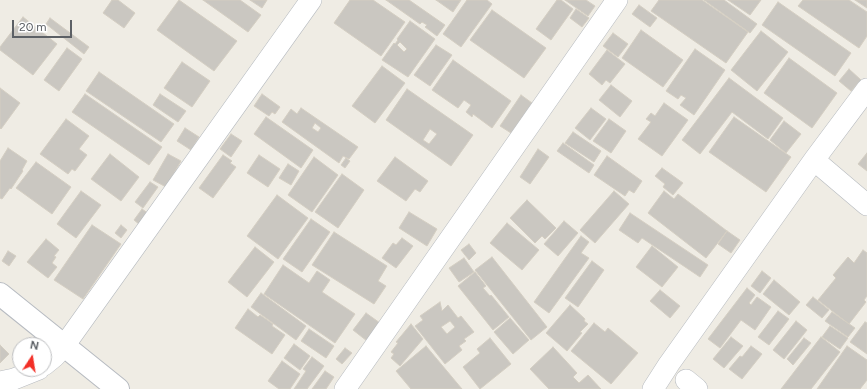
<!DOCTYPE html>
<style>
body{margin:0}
#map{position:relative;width:867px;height:389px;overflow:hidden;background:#efece4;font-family:Figtree,sans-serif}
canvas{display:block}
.north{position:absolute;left:12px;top:337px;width:40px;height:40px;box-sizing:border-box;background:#fff;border:1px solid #bebfc1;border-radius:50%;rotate:12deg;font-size:11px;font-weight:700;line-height:16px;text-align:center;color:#5c6065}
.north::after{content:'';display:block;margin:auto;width:14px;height:18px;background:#f22f27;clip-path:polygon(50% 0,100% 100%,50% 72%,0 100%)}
.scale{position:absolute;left:12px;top:20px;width:60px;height:18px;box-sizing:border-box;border:2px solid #5c6065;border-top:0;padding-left:5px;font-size:12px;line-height:14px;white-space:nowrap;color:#5c6065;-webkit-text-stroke:3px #fff;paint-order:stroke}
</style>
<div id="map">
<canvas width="867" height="389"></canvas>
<div class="north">N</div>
<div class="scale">20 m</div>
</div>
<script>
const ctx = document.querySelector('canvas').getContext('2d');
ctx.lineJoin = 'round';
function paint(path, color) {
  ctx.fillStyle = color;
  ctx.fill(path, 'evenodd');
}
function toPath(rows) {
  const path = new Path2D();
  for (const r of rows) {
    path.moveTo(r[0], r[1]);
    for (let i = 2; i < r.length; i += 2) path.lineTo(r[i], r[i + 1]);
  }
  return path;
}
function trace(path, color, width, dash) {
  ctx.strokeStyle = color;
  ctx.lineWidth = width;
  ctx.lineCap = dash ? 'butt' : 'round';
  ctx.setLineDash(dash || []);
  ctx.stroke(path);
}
const building = toPath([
 [112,0,118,0,135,13,124,28,103,13,112,0],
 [179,0,237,41,214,71,157,30,179,0],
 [203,0,240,0,261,15,248,32,203,0],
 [250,0,267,0,262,8,250,0],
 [350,0,373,0,405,22,381,56,334,23,350,0],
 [386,0,409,0,445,25,437,36,425,27,427,25,422,22,420,24,386,0],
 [436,0,461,0,453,12,436,0],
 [467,0,487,0,492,4,461,47,443,34,467,0],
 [557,0,561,0,573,9,551,40,536,29,557,0],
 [565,0,586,0,595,6,588,16,565,0],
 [659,0,702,0,748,32,726,63,651,11,659,0],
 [704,0,724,0,757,24,750,33,704,0],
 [728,0,761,0,750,15,728,0],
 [803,0,849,0,867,12,867,36,859,48,798,6,803,0],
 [855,0,867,0,867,8,855,0],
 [778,2,851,53,835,76,762,25,778,2],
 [639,5,657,18,650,27,632,14,639,5],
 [576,9,589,18,582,27,570,18,576,9],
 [492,10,546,48,524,78,470,40,492,10],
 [23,17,57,44,33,75,0,50,0,47,23,17],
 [50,18,89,47,84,54,46,24,50,18],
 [410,21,435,39,408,77,382,60,394,43,395,44,398,40,397,39,410,21],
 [400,42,407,49,404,52,397,45,400,42],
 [641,30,683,60,663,87,622,58,641,30],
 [761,31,788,52,757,91,731,70,761,31],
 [613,33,628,44,618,57,603,46,613,33],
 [436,45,452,55,430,86,414,75,436,45],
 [67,48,82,59,59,91,44,80,67,48],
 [695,49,725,70,694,115,680,105,686,98,681,95,678,99,666,91,695,49],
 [607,50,625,64,610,83,606,80,602,85,589,74,607,50],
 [789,58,837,93,812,128,764,93,789,58],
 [453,60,511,101,492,128,473,114,472,117,466,112,471,105,464,100,458,108,432,90,453,60],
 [182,62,210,81,192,107,164,88,182,62],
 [382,66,405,83,375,123,352,106,382,66],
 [849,69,861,80,851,91,839,81,849,69],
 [99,72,174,124,161,142,86,91,99,72],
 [729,78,783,118,768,139,732,112,700,154,682,140,729,78],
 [611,85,632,101,620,117,599,100,611,85],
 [0,88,20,103,1,129,0,128,0,88],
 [407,89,473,135,451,166,386,120,407,89],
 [430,129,437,134,429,144,423,140,430,129],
 [85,94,162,147,149,165,72,112,85,94],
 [160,94,186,111,178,122,153,105,160,94],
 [262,94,280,107,275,114,272,112,269,116,254,106,262,94],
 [521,95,532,103,511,133,500,126,521,95],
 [664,103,688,120,662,156,638,139,651,122,646,119,651,113,655,116,664,103],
 [301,108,358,147,349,159,343,156,339,163,282,122,291,109,297,114,301,108],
 [315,123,321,128,318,132,312,128,315,123],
 [591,108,606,119,590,140,575,128,591,108],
 [266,117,313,150,301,168,254,134,266,117],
 [734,117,791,157,766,192,709,152,734,117],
 [66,119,89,136,79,149,87,155,75,171,72,169,68,174,40,154,66,119],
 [609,119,626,131,611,153,593,141,609,119],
 [784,121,801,134,786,153,770,140,784,121],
 [185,128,199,137,191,150,177,141,185,128],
 [573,132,601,151,594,162,565,143,573,132],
 [231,134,242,141,231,157,220,149,231,134],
 [563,143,594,165,589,173,557,151,563,143],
 [8,148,27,161,22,170,23,171,11,189,10,188,2,199,0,198,0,161,8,148],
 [538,149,549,157,530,184,520,177,538,149],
 [867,153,867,171,858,164,867,153],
 [110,154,139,177,121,201,91,179,110,154],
 [168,154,181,161,166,187,153,180,168,154],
 [223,155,232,161,230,163,236,167,213,198,199,188,223,155],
 [259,155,280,169,268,187,247,173,259,155],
 [607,156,642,181,634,193,629,190,625,196,594,175,607,156],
 [314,157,338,175,312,212,288,195,314,157],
 [395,157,428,181,420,192,415,189,406,201,377,181,395,157],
 [346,158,350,161,345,168,341,165,346,158],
 [36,162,71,187,52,214,16,188,36,162],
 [288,164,299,171,291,185,279,178,288,164],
 [662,168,683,183,673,195,663,187,665,184,655,176,662,168],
 [342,174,364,190,338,228,315,212,342,174],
 [150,182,158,187,143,208,135,202,150,182],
 [81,191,101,205,76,238,57,224,81,191],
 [614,191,629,204,595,243,580,230,614,191],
 [664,191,674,199,678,194,727,231,706,258,648,213,664,191],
 [277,195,308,218,278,259,247,236,277,195],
 [527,200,556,228,545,239,542,236,535,243,510,218,527,200],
 [142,209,149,214,140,225,134,220,142,209],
 [409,212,437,229,427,246,399,228,409,212],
 [630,213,708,265,700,277,642,238,638,243,619,230,630,213],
 [311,219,330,232,302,272,283,259,311,219],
 [564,221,578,233,558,256,544,244,564,221],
 [507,223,539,250,522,270,490,243,507,223],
 [92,225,121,244,83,299,54,280,92,225],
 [121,225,127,230,121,238,115,233,121,225],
 [727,231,740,240,731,253,718,244,727,231],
 [334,232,387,266,378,281,386,286,374,304,312,265,334,232],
 [581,236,589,242,581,253,589,258,549,313,534,302,581,236],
 [402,238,413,246,396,268,382,258,393,243,396,245,402,238],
 [46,239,59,250,54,256,56,257,52,263,57,267,48,278,27,262,46,239],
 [469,244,476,253,469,260,461,250,469,244],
 [652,246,678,267,662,287,636,267,652,246],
 [255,247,274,262,247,297,228,282,255,247],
 [863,250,867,253,867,296,864,300,866,302,849,324,818,300,836,278,833,275,848,257,854,263,863,250],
 [8,251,16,256,9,266,2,261,8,251],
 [492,257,547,327,531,340,475,270,492,257],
 [464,258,474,272,459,282,449,268,464,258],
 [592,261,604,270,578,307,565,298,592,261],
 [283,265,309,283,317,271,330,280,322,292,355,314,335,343,264,294,283,265],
 [762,271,771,278,760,293,751,286,762,271],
 [475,272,486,286,483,288,490,296,491,295,509,317,493,330,458,286,475,272],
 [774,280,800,302,789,315,763,294,774,280],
 [747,288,755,295,749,303,751,305,757,297,771,307,755,330,741,320,720,348,708,339,747,288],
 [660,290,680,306,670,318,650,301,660,290],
 [261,293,306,326,296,340,251,307,261,293],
 [813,297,829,310,822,318,806,305,813,297],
 [440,302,442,311,448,305,458,318,461,316,474,332,464,339,466,341,459,346,462,350,445,364,415,326,423,320,420,316,440,302],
 [450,321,455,327,447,334,441,327,450,321],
 [570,305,585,319,584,321,588,324,580,332,582,333,567,351,546,333,570,305],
 [248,309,258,317,260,315,273,324,272,326,285,335,272,354,235,328,248,309],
 [778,311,789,319,769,345,758,337,778,311],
 [832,312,855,328,848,337,825,321,832,312],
 [366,313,380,323,367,341,353,330,366,313],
 [510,318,529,340,513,354,494,332,510,318],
 [796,321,807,330,784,359,773,350,796,321],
 [865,322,867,323,867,354,850,342,865,322],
 [594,323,605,332,608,328,638,353,611,384,571,351,594,323],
 [411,324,423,339,400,366,391,358,394,354,391,352,398,343,396,342,411,324],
 [830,326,848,338,840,349,822,337,830,326],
 [309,329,334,346,326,358,301,341,309,329],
 [731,337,743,346,724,368,713,359,731,337],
 [821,337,840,352,811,389,781,389,821,337],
 [490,338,511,364,480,389,463,367,480,353,477,349,490,338],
 [804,338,811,343,793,365,787,359,804,338],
 [294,344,310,356,300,370,284,358,294,344],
 [0,345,9,354,0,363,0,345],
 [426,346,462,389,411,389,396,371,426,346],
 [751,346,762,354,742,379,729,369,740,356,742,357,751,346],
 [847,346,867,360,867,380,860,389,817,389,847,346],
 [553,347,577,373,573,377,579,383,588,375,601,389,549,389,530,369,553,347],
 [345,348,352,353,342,364,336,359,345,348],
 [312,357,324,366,307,389,294,389,306,371,303,369,312,357],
 [282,361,300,374,290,389,279,389,268,381,282,361],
 [325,371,334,377,326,389,312,389,325,371]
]);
const street = toPath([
 [814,160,867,205],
 [44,365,55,356,64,346,311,0],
 [686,380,697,389],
 [0,382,14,379,39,369],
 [345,389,617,0],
 [653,389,669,364,814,160,867,89]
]);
const secondary = toPath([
 [0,294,118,389]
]);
paint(building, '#cac7c1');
trace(building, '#d4cec2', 1);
trace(street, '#b6babf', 22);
trace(secondary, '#b7bbc1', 24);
trace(street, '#fff', 21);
trace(secondary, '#fff', 22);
</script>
